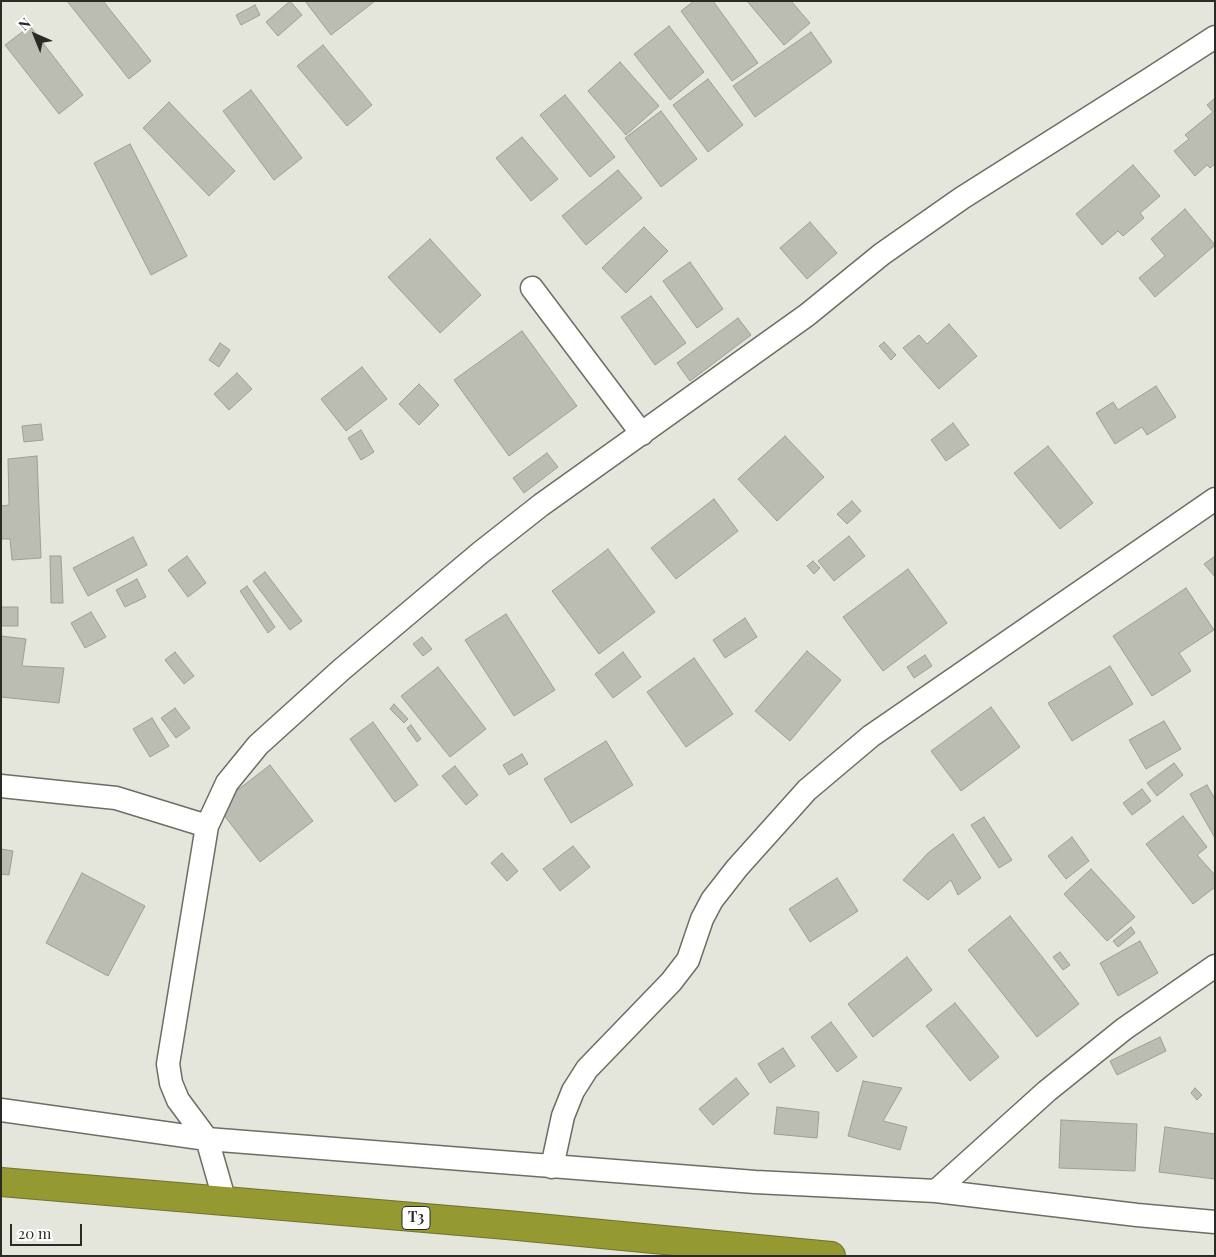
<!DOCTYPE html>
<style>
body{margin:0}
#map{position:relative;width:1216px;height:1257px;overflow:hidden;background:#e4e5db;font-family:"Playfair Display",serif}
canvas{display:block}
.frame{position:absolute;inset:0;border:2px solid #2a2b27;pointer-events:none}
.north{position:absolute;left:10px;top:10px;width:50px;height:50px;-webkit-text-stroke:4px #fff;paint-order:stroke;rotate:316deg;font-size:14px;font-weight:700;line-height:20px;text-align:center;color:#2a2b27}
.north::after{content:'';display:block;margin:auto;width:18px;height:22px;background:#2a2b27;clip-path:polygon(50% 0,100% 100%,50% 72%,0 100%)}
.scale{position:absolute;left:10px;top:1224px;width:72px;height:22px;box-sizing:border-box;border:2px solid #2a2b27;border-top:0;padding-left:6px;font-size:15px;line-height:18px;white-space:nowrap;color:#2a2b27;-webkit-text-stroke:4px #fff;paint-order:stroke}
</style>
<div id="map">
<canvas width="1216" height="1257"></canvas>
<div class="frame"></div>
<div class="north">N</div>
<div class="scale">20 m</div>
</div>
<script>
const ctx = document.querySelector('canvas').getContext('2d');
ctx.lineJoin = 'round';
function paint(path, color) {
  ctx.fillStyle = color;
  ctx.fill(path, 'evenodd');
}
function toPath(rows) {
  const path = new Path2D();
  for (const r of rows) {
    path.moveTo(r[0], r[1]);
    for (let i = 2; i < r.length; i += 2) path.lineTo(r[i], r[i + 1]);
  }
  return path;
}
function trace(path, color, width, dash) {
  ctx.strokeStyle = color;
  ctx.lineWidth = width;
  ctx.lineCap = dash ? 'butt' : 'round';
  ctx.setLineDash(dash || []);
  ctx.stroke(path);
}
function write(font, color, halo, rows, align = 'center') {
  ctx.font = font + ' "Playfair Display",serif';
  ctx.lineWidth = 4;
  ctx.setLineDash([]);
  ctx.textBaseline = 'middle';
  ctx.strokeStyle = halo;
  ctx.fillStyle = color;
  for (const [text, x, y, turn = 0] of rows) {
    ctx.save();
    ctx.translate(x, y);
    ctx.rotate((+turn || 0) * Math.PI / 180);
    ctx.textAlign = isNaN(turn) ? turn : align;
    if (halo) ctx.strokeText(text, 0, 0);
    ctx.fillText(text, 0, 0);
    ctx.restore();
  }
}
const building = toPath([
 [67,1,103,1,151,61,129,79,67,1],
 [290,1,302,15,278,36,266,22,290,1],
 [305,1,375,1,331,35,305,1],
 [694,1,713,1,758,63,732,81,681,11,694,1],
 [747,1,791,1,810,23,784,45,747,1],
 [255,5,260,15,241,25,236,15,255,5],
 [30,26,83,95,59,114,5,45,30,26],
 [669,26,704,72,670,100,634,54,669,26],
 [811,32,832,62,755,117,733,86,811,32],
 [323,45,372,105,347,126,297,66,323,45],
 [620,62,659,106,626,135,588,91,620,62],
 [708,79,743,125,708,152,673,105,708,79],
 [251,90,302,158,274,180,223,111,251,90],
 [565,95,615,157,590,177,540,115,565,95],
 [1215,98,1215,164,1210,168,1207,165,1195,176,1174,151,1189,139,1185,135,1213,112,1207,105,1215,98],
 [169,102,235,171,209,196,143,128,169,102],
 [661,111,697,159,661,187,625,138,661,111],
 [522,137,558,179,531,201,496,158,522,137],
 [130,144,187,256,151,275,94,163,130,144],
 [1133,165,1160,196,1140,213,1144,218,1123,236,1118,231,1102,245,1076,214,1133,165],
 [618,170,642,198,586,245,562,216,618,170],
 [1185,209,1215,245,1155,297,1139,278,1165,256,1151,239,1185,209],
 [810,222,837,253,807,279,780,248,810,222],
 [644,227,668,251,626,293,602,268,644,227],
 [430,239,481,295,440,333,388,277,430,239],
 [690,262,723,309,697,328,663,281,690,262],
 [651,296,686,343,655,365,621,317,651,296],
 [738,318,751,335,690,381,677,363,738,318],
 [949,324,977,356,939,389,903,348,919,335,927,344,949,324],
 [522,331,577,406,509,456,454,380,522,331],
 [884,342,896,355,891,360,879,346,884,342],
 [220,343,230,350,219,367,209,360,220,343],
 [362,367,387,399,346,431,321,399,362,367],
 [237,373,252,389,229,410,214,394,237,373],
 [419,384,439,405,419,425,399,404,419,384],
 [1156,386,1176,417,1147,435,1142,427,1115,444,1096,413,1113,402,1118,410,1156,386],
 [953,423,969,445,946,461,931,440,953,423],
 [41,424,43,440,24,442,22,426,41,424],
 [361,430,374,452,361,460,348,438,361,430],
 [785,436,824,477,777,521,738,479,785,436],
 [1048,446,1093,503,1060,529,1014,473,1048,446],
 [547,453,558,467,524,493,513,478,547,453],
 [37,456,41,558,12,560,10,539,1,539,1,506,9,505,8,459,37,456],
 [714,499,738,531,676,579,651,548,714,499],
 [852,501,861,511,847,524,837,514,852,501],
 [849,536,865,556,834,581,818,561,849,536],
 [133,537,147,565,88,596,73,568,133,537],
 [608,549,655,612,599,654,552,591,608,549],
 [50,556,61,556,63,603,51,603,50,556],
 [187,556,206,583,188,597,168,570,187,556],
 [1215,556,1215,577,1204,564,1215,556],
 [813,561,820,568,814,574,807,566,813,561],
 [908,569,947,623,883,671,843,617,908,569],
 [265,572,302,621,290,630,253,581,265,572],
 [137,579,146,597,125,607,116,590,137,579],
 [247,586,275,627,268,633,240,591,247,586],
 [1186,588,1214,630,1179,653,1191,671,1152,696,1113,636,1186,588],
 [1,607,18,607,18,626,1,626,1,607],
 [91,612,106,637,85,648,71,623,91,612],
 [506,614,555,690,514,716,465,640,506,614],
 [745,618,757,637,725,658,713,640,745,618],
 [1,636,26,639,22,666,64,668,59,703,1,697,1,636],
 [422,637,432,649,423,656,413,644,422,637],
 [807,651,841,680,790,741,755,711,807,651],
 [175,652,194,676,184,684,165,660,175,652],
 [623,652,641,677,613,698,595,674,623,652],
 [925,655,932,666,914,678,907,667,925,655],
 [694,658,733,714,686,747,647,692,694,658],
 [1110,666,1133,704,1072,741,1048,703,1110,666],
 [438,667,486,729,450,757,401,696,438,667],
 [394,704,408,719,404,723,390,709,394,704],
 [991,707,1020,747,961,791,931,751,991,707],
 [175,708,190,728,176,738,161,718,175,708],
 [152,718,169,746,150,757,133,729,152,718],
 [1164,721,1181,749,1146,769,1129,740,1164,721],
 [373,722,418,785,395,802,350,739,373,722],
 [411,725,421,739,417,742,407,728,411,725],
 [606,741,633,785,571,823,544,779,606,741],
 [522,754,528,764,509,775,503,765,522,754],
 [1174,763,1183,775,1157,796,1147,783,1174,763],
 [270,765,313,821,260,862,217,806,270,765],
 [455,766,478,795,466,805,442,776,455,766],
 [1207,785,1215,799,1215,838,1190,794,1207,785],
 [1142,789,1151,801,1132,815,1123,803,1142,789],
 [1183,816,1207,847,1197,855,1215,875,1215,887,1193,904,1146,844,1183,816],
 [984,817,1012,860,999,868,971,825,984,817],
 [953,834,981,878,958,895,951,880,928,900,903,880,928,853,953,834],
 [1072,837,1089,861,1066,879,1048,856,1072,837],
 [573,846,590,867,560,891,543,869,573,846],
 [1,849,13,851,9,875,1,874,1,849],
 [502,853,518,871,507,881,491,863,502,853],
 [1091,869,1135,917,1107,941,1064,894,1091,869],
 [82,873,145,906,108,976,46,943,82,873],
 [837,878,858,911,810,942,789,909,837,878],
 [1010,916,1079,1004,1037,1037,968,950,1010,916],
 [1131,927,1135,933,1118,947,1113,941,1131,927],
 [1140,941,1158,973,1118,996,1100,963,1140,941],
 [1060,952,1070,965,1063,970,1053,957,1060,952],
 [907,957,932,990,873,1037,848,1004,907,957],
 [955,1003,999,1057,970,1081,926,1026,955,1003],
 [831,1022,857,1057,837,1072,811,1037,831,1022],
 [1160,1037,1166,1051,1117,1075,1110,1061,1160,1037],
 [783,1048,795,1066,770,1083,758,1064,783,1048],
 [736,1078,749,1094,713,1125,699,1109,736,1078],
 [863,1081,902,1088,883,1121,907,1127,900,1150,848,1136,863,1081],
 [1195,1088,1202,1095,1197,1100,1191,1093,1195,1088],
 [777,1107,819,1112,817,1138,774,1134,777,1107],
 [1061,1120,1137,1124,1135,1171,1059,1168,1061,1120],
 [1165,1127,1215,1134,1215,1179,1159,1172,1165,1127]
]);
const street = toPath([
 [532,288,642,434],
 [1,786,116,798,207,826],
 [1,1110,207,1139,755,1182,936,1191,1137,1215,1215,1222],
 [552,1167,563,1116,573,1091,587,1069,671,982,688,960,702,919,712,900,737,868,807,790,871,736,1215,499],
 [936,1191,1047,1091,1124,1029,1215,966],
 [225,1202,207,1139,178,1100,171,1083,168,1064,207,826,227,783,258,745,341,670,480,553,541,505,807,315,882,254,962,198,1150,79,1215,37]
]);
const highway = toPath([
 [1,1182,507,1225,831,1256]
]);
const shields = [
 [416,1218,28]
];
const shieldNames = [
 ["T3",416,1218]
];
paint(building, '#bbbdb3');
trace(building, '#9d9f95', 1);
trace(street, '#6c6d64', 25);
trace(highway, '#6f722e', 30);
trace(street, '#fff', 22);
trace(highway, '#949931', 28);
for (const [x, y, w] of shields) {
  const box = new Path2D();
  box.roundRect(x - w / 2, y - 11.5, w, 23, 4);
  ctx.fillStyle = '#fff';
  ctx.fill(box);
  trace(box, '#2a2b27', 1);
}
write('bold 14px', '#2a2b27', null, shieldNames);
</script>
